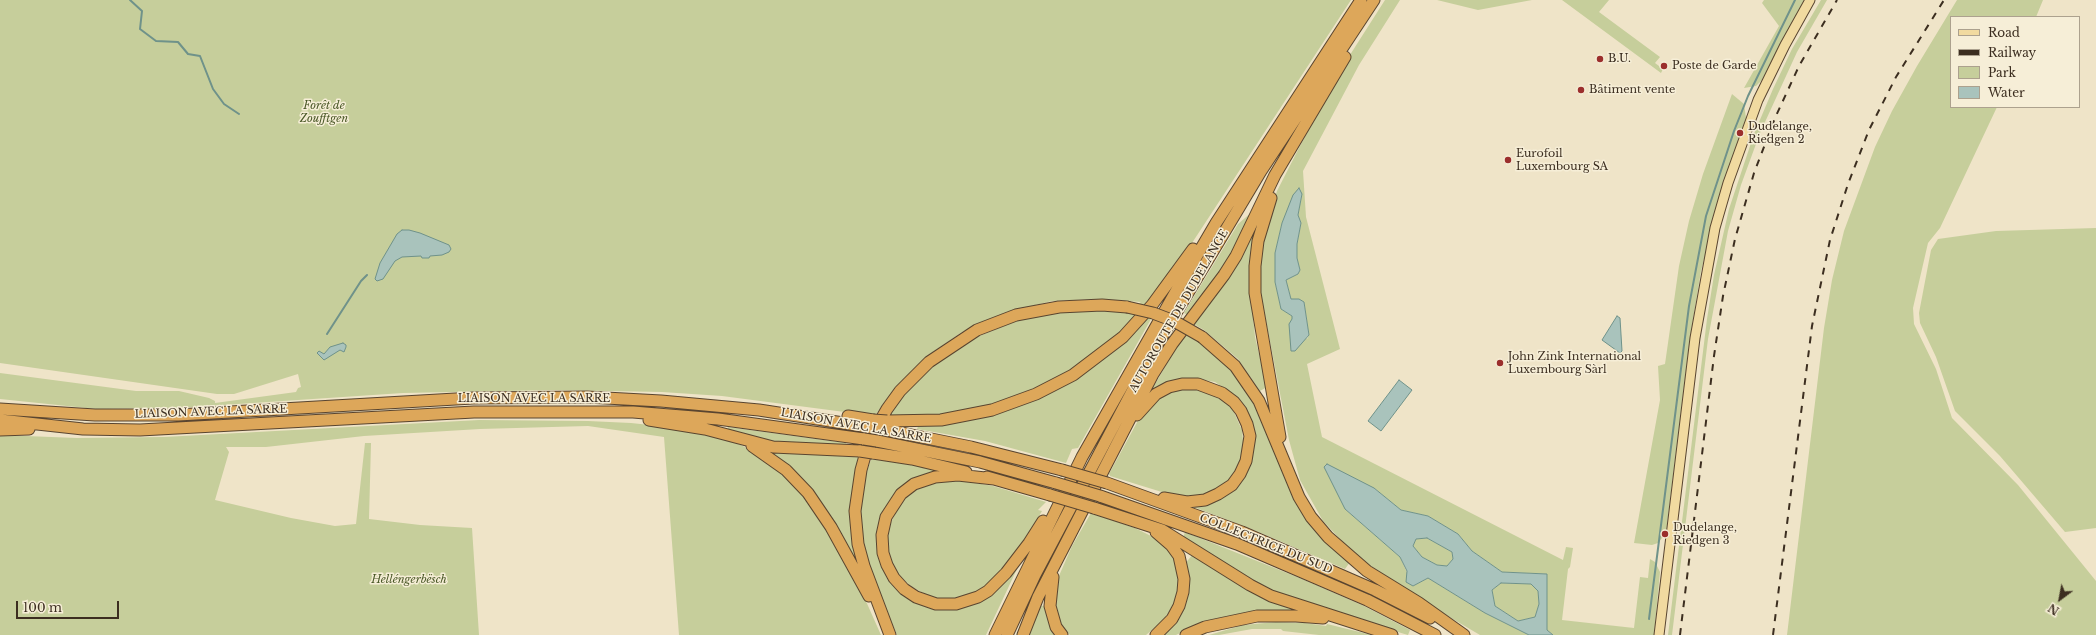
<!DOCTYPE html>
<meta charset="utf-8">
<style>
body{margin:0}
#map{position:relative;width:2096px;height:635px;overflow:hidden;background:#efe4c8;font-family:"Libre Baskerville",serif}
canvas{display:block}
.legend{position:absolute;left:1950px;top:16px;width:130px;height:92px;box-sizing:border-box;background:#f6eed7;border:1px solid #aca18e;margin:0;padding:5px 7px;list-style:none;font-size:12px;color:#3c2e20}
.legend li{display:flex;align-items:center;gap:8px;height:20px}
.legend b{width:20px;border:1px solid #aca18e}
.north{position:absolute;left:2040px;top:579px;width:40px;height:40px;-webkit-text-stroke:3px #f6eed7;paint-order:stroke;rotate:212deg;font-size:11px;font-weight:700;line-height:16px;text-align:center;color:#3c2e20}
.north::after{content:'';display:block;margin:auto;width:14px;height:18px;background:#3c2e20;clip-path:polygon(50% 0,100% 100%,50% 72%,0 100%)}
.scale{position:absolute;left:16px;top:601px;width:103px;height:18px;box-sizing:border-box;border:2px solid #3c2e20;border-top:0;padding-left:5px;font-size:12px;line-height:14px;white-space:nowrap;color:#3c2e20;-webkit-text-stroke:3px #f6eed7;paint-order:stroke}
</style>
<div id="map">
<canvas width="2096" height="635"></canvas>
<ul class="legend">
<li><b style="height:5px;background:#f1daa0"></b>Road</li>
<li><b style="height:5px;background:#3c2e20"></b>Railway</li>
<li><b style="height:11px;background:#c6ce9b"></b>Park</li>
<li><b style="height:11px;background:#a9c3bc"></b>Water</li>
</ul>
<div class="north">N</div>
<div class="scale">100 m</div>
</div>
<script>
const ctx = document.querySelector('canvas').getContext('2d');
ctx.lineJoin = 'round';
function paint(path, color) {
  ctx.fillStyle = color;
  ctx.fill(path, 'evenodd');
}
function toPath(rows) {
  const path = new Path2D();
  for (const r of rows) {
    path.moveTo(r[0], r[1]);
    for (let i = 2; i < r.length; i += 2) path.lineTo(r[i], r[i + 1]);
  }
  return path;
}
function trace(path, color, width, dash) {
  ctx.strokeStyle = color;
  ctx.lineWidth = width;
  ctx.lineCap = dash ? 'butt' : 'round';
  ctx.setLineDash(dash || []);
  ctx.stroke(path);
}
function write(font, color, halo, rows, align = 'center') {
  ctx.font = font + ' "Libre Baskerville",serif';
  ctx.lineWidth = 3;
  ctx.setLineDash([]);
  ctx.textBaseline = 'middle';
  ctx.strokeStyle = halo;
  ctx.fillStyle = color;
  for (const [text, x, y, turn = 0] of rows) {
    ctx.save();
    ctx.translate(x, y);
    ctx.rotate((+turn || 0) * Math.PI / 180);
    ctx.textAlign = isNaN(turn) ? turn : align;
    if (halo) ctx.strokeText(text, 0, 0);
    ctx.fillText(text, 0, 0);
    ctx.restore();
  }
}
const green = toPath([
 [0,0,1351,0,1192,243,1156,293,1115,338,1083,364,1057,380,1015,398,975,409,921,417,888,415,911,384,949,352,977,337,1021,319,1062,311,1095,309,1127,311,1141,302,1099,299,1052,301,1008,312,962,332,927,356,895,388,876,414,860,414,722,396,662,392,553,390,403,393,178,408,96,409,0,399,0,373,136,391,179,391,209,398,215,401,215,403,296,392,298,388,301,387,298,374,234,394,217,394,0,363],
 [1385,0,1400,0,1359,65,1303,171,1306,217,1340,349,1307,364,1322,437,1563,560,1566,547,1573,548,1570,567,1568,569,1562,620,1634,628,1640,577,1648,578,1650,559,1655,562,1660,572,1654,635,1553,635,1547,630,1547,574,1502,572,1472,551,1458,534,1428,516,1401,510,1374,488,1345,509,1400,557,1413,586,1428,578,1485,613,1529,635,1480,635,1395,585,1355,555,1323,521,1300,480,1289,440,1261,295,1261,249,1267,219,1277,191,1300,146,1348,58],
 [1302,194,1298,215,1301,223,1297,244,1297,258,1300,270,1298,274,1286,280,1291,299,1304,302,1309,335,1307,339,1292,316,1281,309,1275,282,1275,253,1282,223],
 [1437,0,1532,0,1478,10],
 [1562,0,1609,0,1599,12,1660,57,1655,63,1663,69,1661,73],
 [1764,0,1805,0,1762,80,1756,86,1744,88,1779,26,1762,3],
 [1821,0,1827,0,1797,52,1760,133,1741,185,1728,231,1708,339,1672,635,1668,635,1707,319,1714,275,1729,209,1754,134,1773,89,1792,49],
 [1957,0,2043,0,2036,17,1951,17,1951,107,1997,107,1940,228,1928,243,1913,308,1914,324,1936,369,1952,418,2018,485,2096,581,2096,635,1787,635,1824,328,1832,280,1844,231,1875,147,1892,111,1917,66],
 [1732,94,1744,104,1746,118,1724,181,1701,271,1690,338,1666,533,1658,543,1652,545,1634,543,1660,400,1658,366,1665,364,1679,266,1689,221,1703,174],
 [1252,212,1232,253,1210,287,1188,315,1184,313,1238,224],
 [1254,227,1257,228,1249,271,1255,337,1267,387,1260,391,1238,359,1204,330,1192,323],
 [2096,228,2096,528,2065,532,2000,456,1955,411,1936,357,1920,323,1919,313,1931,250,1938,239,1996,231],
 [1163,298,1078,448,1072,449,1066,463,985,441,917,429,919,424,955,421,1064,384],
 [1185,333,1215,353,1235,373,1253,400,1295,501,1312,527,1333,549,1350,562,1345,569,1249,528,1191,506,1246,469,1245,410,1234,395,1215,382,1198,379,1153,392,1151,391],
 [1189,388,1204,390,1218,396,1232,408,1242,430,1244,451,1239,466,1228,483,1213,493,1195,497,1178,497,1110,476,1109,474,1141,415,1161,395],
 [479,420,588,421,631,423,678,428,726,439,743,446,787,475,821,518,857,581,881,635,679,635,664,437,588,426,480,429,364,436,266,447,226,447,229,452,215,500,291,518,335,526,356,524,365,443,371,443,369,519,420,525,472,528,479,635,0,635,0,435,77,438,164,437],
 [728,427,846,443,845,447,787,445,727,431],
 [771,452,858,457,850,507,853,541,861,571,788,468],
 [871,459,912,464,947,472,915,479,878,531,900,591,916,603,949,609,1015,568,1017,569,986,635,897,635,872,577,863,542,861,511,866,475],
 [959,480,993,486,1046,502,1038,510,1042,511,1024,542,1012,558,991,582,967,597,951,600,934,599,912,587,897,574,888,552,888,528,903,499,914,490,932,482],
 [1091,513,1135,528,1157,539,1168,549,1175,561,1179,584,1174,603,1164,620,1146,635,1070,635,1065,631,1055,615,1055,585,1072,546],
 [1185,532,1302,579,1364,606,1410,630,1408,635,1287,599,1250,582,1183,538],
 [1427,538,1452,552,1453,559,1447,566,1437,565,1422,557,1413,546,1416,539],
 [1193,554,1293,609,1292,613,1199,624,1176,635,1161,635,1180,610,1184,565],
 [1501,583,1531,584,1538,591,1539,604,1535,617,1518,621,1495,606,1492,590],
 [1030,605,1046,606,1047,617,1057,635,1016,635],
 [1276,622,1305,623,1326,626,1327,624,1372,635,1319,635,1283,631,1281,629,1252,629,1219,635,1209,635,1243,625]
]);
const water = toPath([
 [1299,188,1302,194,1298,215,1301,223,1297,244,1297,258,1300,270,1298,274,1286,280,1291,299,1299,299,1304,302,1309,335,1295,351,1291,351,1289,324,1292,319,1292,316,1281,309,1275,282,1275,253,1282,223,1293,195,1299,188],
 [402,230,409,230,420,233,449,245,451,249,449,252,442,255,430,256,429,258,422,258,421,256,402,257,395,261,383,279,377,281,375,279,380,263,397,234,402,230],
 [1617,316,1620,318,1622,351,1620,353,1602,340,1617,316],
 [343,343,346,345,346,347,344,352,340,350,324,360,317,353,319,351,324,354,330,347,343,343],
 [1399,380,1412,390,1381,431,1368,421,1399,380],
 [1327,464,1374,488,1401,510,1428,516,1458,534,1472,551,1502,572,1547,574,1547,630,1553,635,1529,635,1485,613,1428,578,1413,586,1406,582,1407,571,1400,557,1345,509,1324,467,1327,464],
 [1427,538,1452,552,1453,559,1447,566,1437,565,1422,557,1413,546,1416,539,1427,538],
 [1501,583,1531,584,1538,591,1539,604,1535,617,1518,621,1495,606,1492,590,1501,583]
]);
const stream = toPath([
 [130,0,142,11,140,29,156,41,178,42,188,54,200,56,213,89,224,104,239,114],
 [327,334,361,281,367,275],
 [1649,619,1689,306,1706,216,1734,131,1748,96,1795,0]
]);
const primary = toPath([
 [1659,635,1695,338,1715,228,1728,183,1758,100,1785,45,1810,0]
]);
const motorway = toPath([
 [1271,198,1258,241,1255,266,1255,293,1280,437],
 [1202,337,1235,366,1259,401,1299,497,1311,517,1328,537,1367,571,1419,603,1464,635],
 [0,409,95,415,178,415,473,398,587,397,661,401,759,410,869,427],
 [1137,415,1156,394,1169,387,1182,384,1198,384,1222,393,1234,402,1241,411,1247,424,1250,436,1246,461,1240,474,1232,485,1218,494,1205,500,1187,502,1164,498],
 [848,416,873,420],
 [0,420,83,429,140,430,474,412,633,412,718,419,864,439],
 [649,420,705,429,773,447,860,451],
 [887,421,941,420,992,410,1036,394,1073,375,1123,337,1152,305,1193,249],
 [882,429,971,447,1062,470],
 [0,430,29,429],
 [877,441,980,462,1056,483],
 [752,446,786,470,808,493,831,527,869,596],
 [873,453,912,459,966,472],
 [987,477,1050,495],
 [994,479,958,475,935,477,914,484,901,494,886,517,882,535,883,553,887,565,894,578,904,589,916,597,936,604,956,604,978,597,988,591,1006,573,1029,543,1043,521],
 [1107,483,1242,532,1375,590,1430,618],
 [1100,496,1237,544,1367,600,1435,635],
 [1094,508,1162,530,1250,585,1271,596,1392,635],
 [1156,532,1171,545,1179,556,1184,579,1183,592,1179,606,1172,619,1156,635],
 [1053,577,1050,606,1056,627,1062,635],
 [890,635,864,566,858,544,855,511,861,470,870,438,887,409,900,391,929,362,977,330,1016,315,1059,307,1102,305,1127,307],
 [995,635,1082,457,1175,293,1216,223,1361,0],
 [1007,635,1035,575,1155,348,1261,171,1374,0],
 [1023,635,1038,597,1153,374,1172,344,1224,275,1236,256,1275,175,1345,57],
 [1186,635,1205,627,1257,616,1296,616,1323,618]
]);
const rail = toPath([
 [1680,635,1714,356,1723,296,1735,239,1754,173,1775,118,1799,66,1837,0],
 [1773,635,1812,326,1830,240,1848,184,1869,130,1896,77,1944,0]
]);
const motorwayBridge = toPath([
 [1127,307,1153,313,1174,321,1202,337],
 [873,420,887,421],
 [869,427,882,429],
 [864,439,877,441],
 [860,451,873,453],
 [1062,470,1107,483],
 [1056,483,1100,496],
 [1050,495,1094,508]
]);
const markers = [
 [1600,59,4,"#9b2e2c"],
 [1664,66,4,"#9b2e2c"],
 [1581,90,4,"#9b2e2c"],
 [1740,133,4,"#9b2e2c"],
 [1508,160,4,"#9b2e2c"],
 [1500,363,4,"#9b2e2c"],
 [1665,534,4,"#9b2e2c"]
];
const poiNames = [
 ["B.U.",1608,59],
 ["Poste de Garde",1672,66],
 ["Bâtiment vente",1589,90],
 ["Dudelange,",1748,127],
 ["Riedgen 2",1748,140],
 ["Eurofoil",1516,154],
 ["Luxembourg SA",1516,167],
 ["John Zink International",1508,357],
 ["Luxembourg Sàrl",1508,370],
 ["Dudelange,",1673,528],
 ["Riedgen 3",1673,541]
];
const parkNames = [
 ["Forêt de",324,106],
 ["Zoufftgen",324,119],
 ["Helléngerbësch",409,580]
];
const streetNames = [
 ["AUTOROUTE DE DUDELANGE",1179,311,-60],
 ["LIAISON AVEC LA SARRE",534,399],
 ["LIAISON AVEC LA SARRE",211,412,-2],
 ["LIAISON AVEC LA SARRE",856,426,10],
 ["COLLECTRICE DU SUD",1266,544,22]
];
paint(green, '#c6ce9b');
paint(water, '#a9c3bc');
trace(water, '#6f928a', 1);
trace(stream, '#6f928a', 2);
trace(primary, '#594530', 11);
trace(motorway, '#594530', 13);
trace(primary, '#f1daa0', 9);
trace(motorway, '#dda75a', 11);
trace(rail, '#3c2e20', 2, [7, 7]);
trace(motorwayBridge, '#594530', 13, []);
trace(motorwayBridge, '#dda75a', 11);
for (const [x, y, r, color] of markers) {
  const dot = new Path2D();
  dot.arc(x, y, r, 0, 2 * Math.PI);
  ctx.fillStyle = color;
  ctx.fill(dot);
  trace(dot, '#f6eed7', 1.5);
}
write('11px', '#3c2e20', '#f6eed7', poiNames, 'left');
write('italic 11px', '#4a5827', '#f6eed7', parkNames);
write('11px', '#3c2e20', '#f6eed7', streetNames);
</script>
